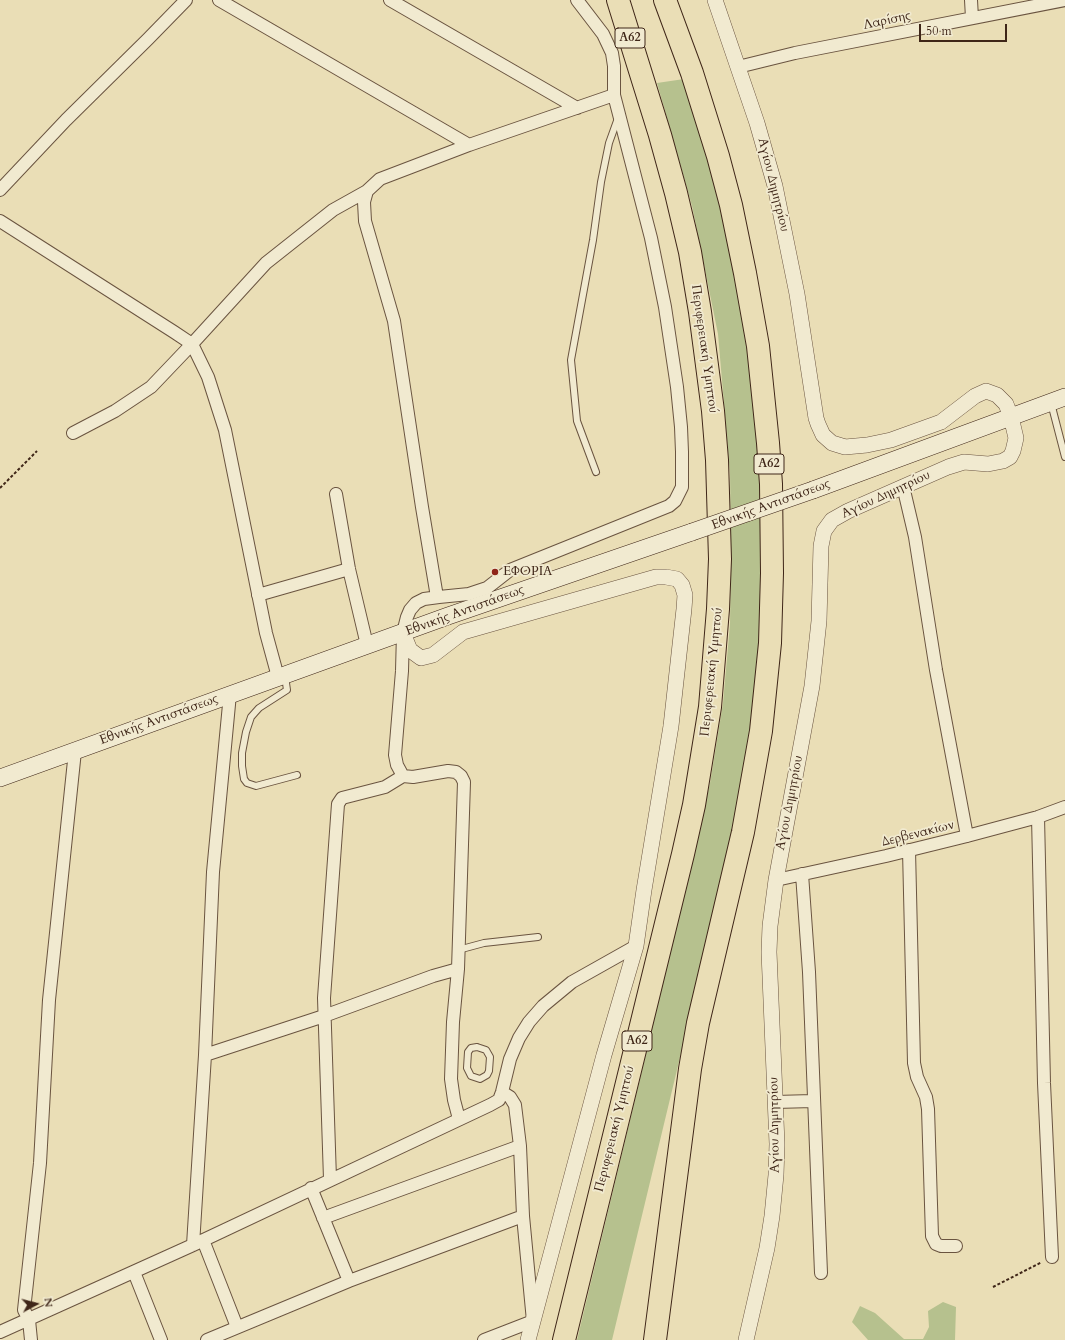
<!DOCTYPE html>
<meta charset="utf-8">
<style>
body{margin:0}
#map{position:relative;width:1065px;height:1340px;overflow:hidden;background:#eadeb6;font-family:Cardo,serif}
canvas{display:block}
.north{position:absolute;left:16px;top:1284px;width:40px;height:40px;-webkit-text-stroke:3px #f1ead0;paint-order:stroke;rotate:83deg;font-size:11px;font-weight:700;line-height:16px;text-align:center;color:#3f2618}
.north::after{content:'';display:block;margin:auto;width:14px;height:18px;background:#3f2618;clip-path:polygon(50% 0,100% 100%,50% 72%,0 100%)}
.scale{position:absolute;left:919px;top:24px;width:88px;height:18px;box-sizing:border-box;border:2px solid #3f2618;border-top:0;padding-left:5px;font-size:12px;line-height:14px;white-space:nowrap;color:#3f2618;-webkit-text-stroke:3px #f1ead0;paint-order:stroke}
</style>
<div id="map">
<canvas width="1065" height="1340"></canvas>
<div class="north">N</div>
<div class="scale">50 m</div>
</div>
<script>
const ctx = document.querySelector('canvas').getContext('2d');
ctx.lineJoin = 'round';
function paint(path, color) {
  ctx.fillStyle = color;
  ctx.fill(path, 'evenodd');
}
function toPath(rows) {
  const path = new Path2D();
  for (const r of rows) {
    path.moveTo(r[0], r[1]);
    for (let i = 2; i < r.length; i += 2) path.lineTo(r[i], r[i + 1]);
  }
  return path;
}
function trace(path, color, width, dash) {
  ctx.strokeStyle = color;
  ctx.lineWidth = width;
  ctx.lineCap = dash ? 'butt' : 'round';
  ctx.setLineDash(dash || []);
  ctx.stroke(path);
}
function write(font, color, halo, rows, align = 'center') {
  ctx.font = font + ' Cardo,serif';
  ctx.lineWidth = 3.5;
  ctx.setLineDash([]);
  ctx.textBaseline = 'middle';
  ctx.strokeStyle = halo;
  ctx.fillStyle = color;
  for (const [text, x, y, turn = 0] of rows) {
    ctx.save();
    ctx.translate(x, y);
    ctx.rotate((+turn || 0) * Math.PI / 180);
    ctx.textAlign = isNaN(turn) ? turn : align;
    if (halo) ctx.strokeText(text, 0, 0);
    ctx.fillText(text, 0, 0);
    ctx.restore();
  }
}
const green = toPath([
 [684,79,701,134,718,197,732,258,744,327,754,398,760,468,763,545,761,614,755,697,741,789,689,1020,612,1340,577,1340,693,859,710,783,723,703,730,624,731,545,730,474,718,334,692,206,657,83],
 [943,1302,956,1307,955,1340,868,1340,852,1322,860,1306,875,1313,904,1339,923,1339,929,1327,928,1311]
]);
const path = toPath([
 [0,488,37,451],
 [993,1287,1042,1262]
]);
const service = toPath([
 [1051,403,1065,457],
 [596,472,577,421,571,360,593,240,601,182,609,143,618,118],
 [285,676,287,690,259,708,251,717,246,732,242,753,242,766,244,779,247,783,256,786,297,775],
 [458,950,484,943,538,937],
 [477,1047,486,1050,490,1057,489,1071,487,1075,480,1079,471,1076,467,1068,468,1052,471,1048,477,1047]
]);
const minor = toPath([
 [219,0,469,145],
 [390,0,577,108],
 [971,0,972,18],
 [738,67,795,53,1065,0],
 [0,190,66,120,148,39,186,0],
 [0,221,174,332,192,344,151,387,115,411,73,433],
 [903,486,915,537,936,670,967,836],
 [336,494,349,569,367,645],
 [258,595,349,569],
 [437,597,422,507,394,321,365,221,364,202,367,191,380,179,469,145,614,95],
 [278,677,266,633,225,430,208,377,192,344,266,263,333,210,367,191],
 [1038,817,1044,1083,1052,1257],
 [909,850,914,1063,917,1077,926,1097,928,1109,932,1236,936,1244,941,1246,956,1246],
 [802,874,809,972,821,1273],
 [776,880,886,856,967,836,1038,817,1065,807],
 [205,1055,324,1016,433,976,458,969],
 [775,1102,813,1101],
 [459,1119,454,1100,451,1079,453,1022,458,969,464,782,461,776,456,772,448,771,413,777,403,776,397,765,395,755,402,671,403,633,407,617,410,610,416,603,424,599,439,597,469,594,487,588,510,570,669,506,675,501,682,487,682,452,681,427,677,387,665,307,651,238,614,95,614,66,612,53,603,34,577,0],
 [330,1179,324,998,338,804,342,798,385,787,403,776],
 [311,1188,349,1281],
 [323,1218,520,1146],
 [203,1240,237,1327],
 [193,1245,205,1055,213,872,230,694],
 [134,1272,161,1340],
 [0,1332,193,1245,490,1105,499,1100,502,1092,510,1059,519,1038,529,1022,543,1006,572,982,636,946],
 [31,1340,29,1320,24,1310,40,1163,49,1000,75,751],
 [207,1340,349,1281,523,1216],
 [484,1340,533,1321,523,1216,520,1146,515,1105,510,1097,502,1092]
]);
const tertiary = toPath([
 [715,0,757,123,775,186,797,294,816,418,818,424,823,435,832,443,845,447,867,445,891,440,941,422,975,396,986,391,997,395,1006,404,1011,417,1016,438,1013,451,1010,457,1003,461,988,464,964,462,948,467,848,511,832,520,824,531,821,546,819,621,812,686,776,880,770,926,769,952,777,1144,776,1175,772,1216,767,1248,746,1340],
 [403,633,410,650,421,658,433,655,463,632,656,577,666,577,677,579,682,585,685,595,684,609,671,726,644,890,636,946,604,1055,528,1340]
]);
const secondary = toPath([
 [813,490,1065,397],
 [0,778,448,616,692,532]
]);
const motorway = toPath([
 [564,1340,683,854,694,805,710,707,718,609,720,559,717,460,713,411,700,312,690,252,676,193,660,135,618,0],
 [655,1340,690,1069,698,1023,743,832,761,731,770,643,772,573,771,484,768,443,758,346,745,273,731,205,718,156,692,73,665,0]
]);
const secondaryBridge = toPath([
 [692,532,813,490]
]);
const markers = [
 [495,572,4,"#8f2418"]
];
const shields = [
 [630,38,30],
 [769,464,30],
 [637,1041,30]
];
const shieldNames = [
 ["Α62",630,38],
 ["Α62",769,464],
 ["Α62",637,1041]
];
const streetNames = [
 ["Λαρίσης",887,21,-12],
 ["Αγίου Δημητρίου",773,185,76],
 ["Περιφερειακή Υμηττού",704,349,82],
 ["Αγίου Δημητρίου",886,495,-25],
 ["Εθνικής Αντιστάσεως",771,505,-20],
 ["Εθνικής Αντιστάσεως",465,611,-20],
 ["Περιφερειακή Υμηττού",712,672,-84],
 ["Εθνικής Αντιστάσεως",159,720,-20],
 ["Αγίου Δημητρίου",790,803,-79],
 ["Δερβενακίων",918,834,-14],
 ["Αγίου Δημητρίου",775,1125,-91],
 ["Περιφερειακή Υμηττού",615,1129,-76]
];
const poiNames = [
 ["ΕΦΟΡΙΑ",503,572]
];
paint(green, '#b6c18e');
trace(service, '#6a5440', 8);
trace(minor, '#6a5440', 14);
trace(tertiary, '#6a5440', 16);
trace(secondary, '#3f2618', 18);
trace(motorway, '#3f2618', 24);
trace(path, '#3f2618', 2, [3, 2]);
trace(service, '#f1ead0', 6);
trace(minor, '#f1ead0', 12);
trace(tertiary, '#f1ead0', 15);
trace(secondary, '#f1ead0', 17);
trace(motorway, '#eadeb6', 22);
trace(secondaryBridge, '#3f2618', 18, []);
trace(secondaryBridge, '#f1ead0', 17);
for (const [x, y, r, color] of markers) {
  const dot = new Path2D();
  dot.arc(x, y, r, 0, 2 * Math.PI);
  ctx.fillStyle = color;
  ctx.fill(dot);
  trace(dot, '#f1ead0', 1.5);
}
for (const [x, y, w] of shields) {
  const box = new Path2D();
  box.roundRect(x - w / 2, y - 10, w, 20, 3);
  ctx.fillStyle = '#f1ead0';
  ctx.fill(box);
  trace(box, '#3f2618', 1);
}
write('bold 12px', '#3f2618', null, shieldNames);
write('13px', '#3f2618', '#f1ead0', streetNames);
write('13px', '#3f2618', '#f1ead0', poiNames, 'left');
</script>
